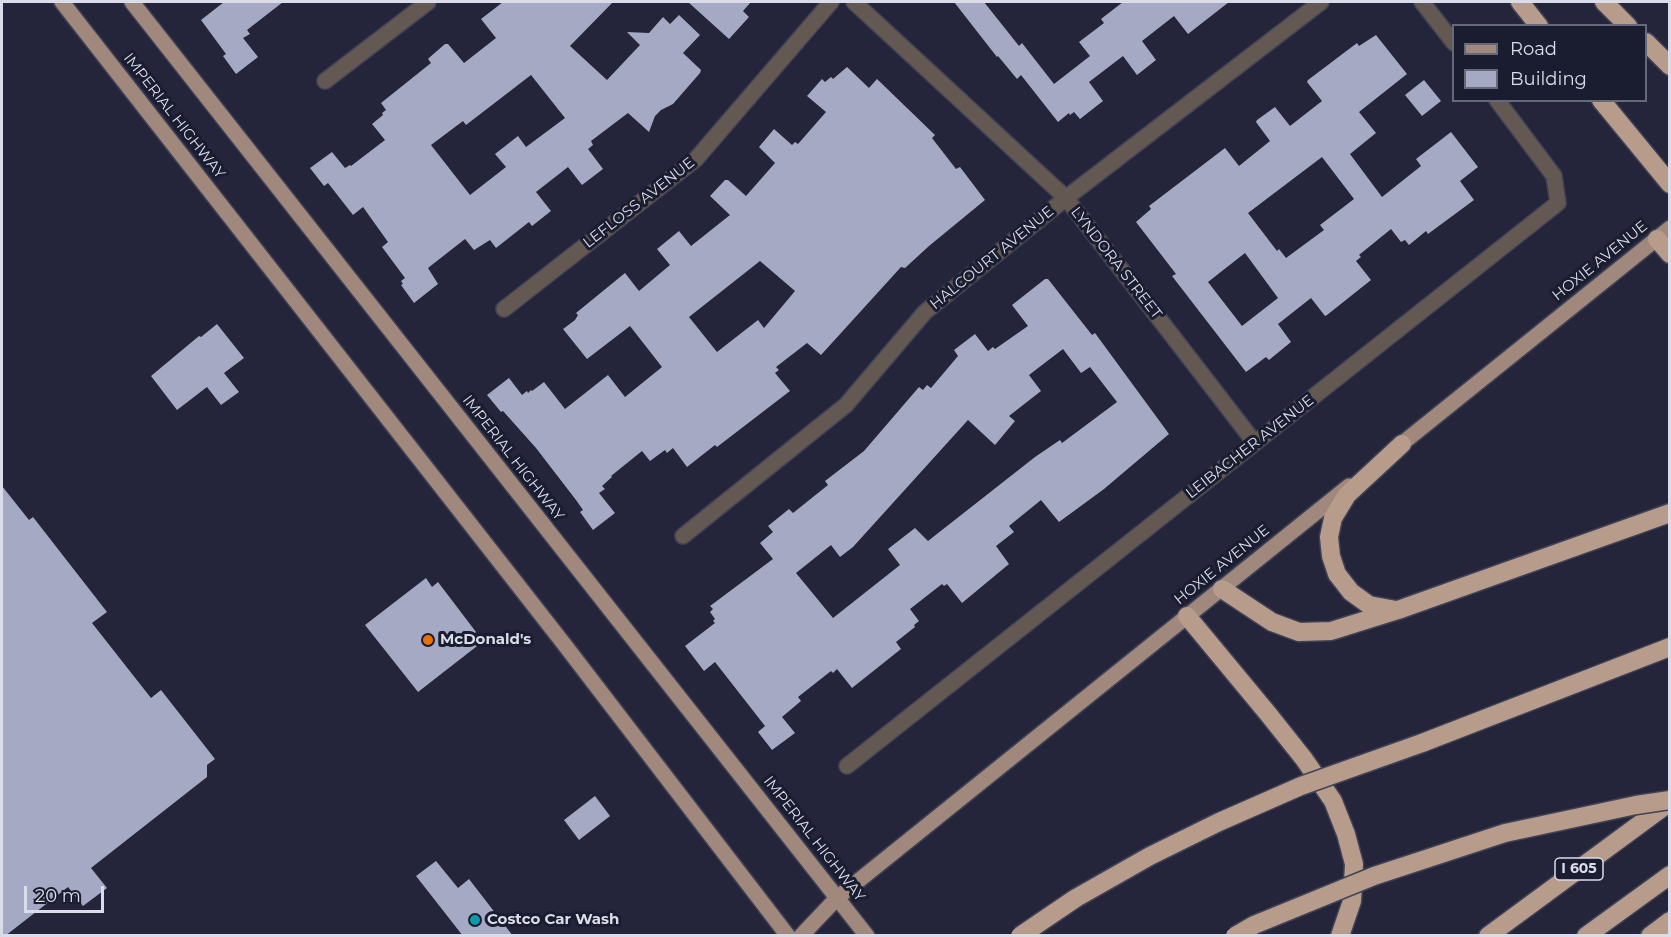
<!DOCTYPE html>
<style>
body{margin:0}
#map{position:relative;width:1671px;height:937px;overflow:hidden;background:#24253a;font-family:Montserrat,sans-serif}
canvas{display:block}
.frame{position:absolute;inset:0;border:3px solid #dadcea;pointer-events:none}
.legend{position:absolute;left:1452px;top:24px;width:195px;height:78px;box-sizing:border-box;background:#1a1c30;border:2px solid #67697a;margin:0;padding:8px 10px;list-style:none;font-size:18px;color:#dadcea}
.legend li{display:flex;align-items:center;gap:12px;height:30px}
.legend b{width:30px;border:2px solid #67697a}
.scale{position:absolute;left:24px;top:886px;width:80px;height:27px;box-sizing:border-box;border:3px solid #dadcea;border-top:0;padding-left:8px;font-size:18px;line-height:21px;white-space:nowrap;color:#dadcea;-webkit-text-stroke:4px #1a1c30;paint-order:stroke}
</style>
<div id="map">
<canvas width="1671" height="937"></canvas>
<div class="frame"></div>
<ul class="legend">
<li><b style="height:8px;background:#a0897c"></b>Road</li>
<li><b style="height:16px;background:#a6a9c4"></b>Building</li>
</ul>
<div class="scale">20 m</div>
</div>
<script>
const ctx = document.querySelector('canvas').getContext('2d');
ctx.lineJoin = 'round';
function paint(path, color) {
  ctx.fillStyle = color;
  ctx.fill(path, 'evenodd');
}
function toPath(rows) {
  const path = new Path2D();
  for (const r of rows) {
    path.moveTo(r[0], r[1]);
    for (let i = 2; i < r.length; i += 2) path.lineTo(r[i], r[i + 1]);
  }
  return path;
}
function trace(path, color, width, dash) {
  ctx.strokeStyle = color;
  ctx.lineWidth = width;
  ctx.lineCap = dash ? 'butt' : 'round';
  ctx.setLineDash(dash || []);
  ctx.stroke(path);
}
function write(font, color, halo, rows, align = 'center') {
  ctx.font = font + ' Montserrat,sans-serif';
  ctx.lineWidth = 6;
  ctx.setLineDash([]);
  ctx.textBaseline = 'middle';
  ctx.strokeStyle = halo;
  ctx.fillStyle = color;
  for (const [text, x, y, turn = 0] of rows) {
    ctx.save();
    ctx.translate(x, y);
    ctx.rotate((+turn || 0) * Math.PI / 180);
    ctx.textAlign = isNaN(turn) ? turn : align;
    if (halo) ctx.strokeText(text, 0, 0);
    ctx.fillText(text, 0, 0);
    ctx.restore();
  }
}
const building = toPath([
 [224,2,283,2,247,30,250,34,243,38,258,57,236,74,223,56,226,54,201,20],
 [503,2,613,2,570,46,607,80,640,45,627,32,649,33,663,17,670,24,679,15,700,35,683,53,701,70,700,73,673,104,661,110,655,116,649,132,628,113,591,141,593,145,588,149,603,169,582,185,568,167,536,192,551,211,532,226,529,222,496,248,490,240,474,250,465,239,428,268,438,284,414,303,401,285,403,284,401,281,405,278,382,247,388,242,363,207,353,215,328,183,324,186,310,168,332,152,345,168,350,165,351,166,385,140,372,124,383,115,382,113,386,110,381,103,431,63,428,59,430,57,445,44,448,44,464,63,496,38,481,19],
 [531,75,565,118,526,147,518,136,495,154,506,167,470,195,431,145,463,121,466,125],
 [688,2,751,2,743,11,749,17,729,39],
 [954,2,984,2,1019,46,1022,43,1054,84,1090,56,1079,42,1104,23,1101,19,1123,2,1229,2,1188,34,1174,16,1142,41,1156,60,1137,75,1123,56,1089,82,1103,101,1080,119,1074,112,1070,115,1069,113,1058,122,1021,75,1017,79,998,56,997,57],
 [1376,35,1407,74,1359,112,1376,133,1350,154,1382,197,1421,166,1416,159,1451,132,1478,167,1460,181,1474,200,1428,234,1426,231,1409,245,1405,240,1401,242,1391,229,1359,255,1361,257,1356,261,1371,280,1327,315,1325,316,1311,298,1278,324,1291,342,1269,360,1266,357,1246,372,1172,276,1176,274,1136,222,1151,209,1149,206,1225,148,1239,166,1270,141,1256,122,1257,120,1275,107,1290,126,1322,101,1307,82,1308,80,1357,43,1359,46],
 [1322,157,1354,199,1320,225,1324,230,1286,258,1279,249,1277,251,1248,213],
 [1245,253,1278,298,1242,326,1208,282],
 [847,67,869,88,877,79,907,108,935,135,932,138,956,169,960,167,985,200,929,246,905,268,901,267,821,355,807,343,776,367,779,370,775,373,790,391,717,447,715,445,687,467,673,448,667,453,665,450,650,461,642,451,611,476,612,477,602,486,605,489,599,493,615,513,593,530,580,512,583,510,576,500,536,448,503,411,501,412,487,395,509,378,522,395,527,391,528,393,531,390,532,391,544,382,565,409,608,375,625,397,662,367,630,326,587,359,563,329,575,320,578,315,576,313,625,273,639,291,670,265,657,249,679,231,691,246,730,215,710,196,725,180,728,180,746,196,775,163,759,147,774,129,792,145,795,142,798,144,826,112,807,96,822,79,825,82,831,77,833,79],
 [760,261,795,291,764,328,758,320,717,352,689,317],
 [1424,80,1441,101,1422,116,1405,95],
 [1045,279,1048,279,1092,335,1095,333,1169,434,1104,489,1059,522,1041,500,1009,526,1014,532,996,546,1009,564,962,603,947,584,944,586,942,584,910,609,919,621,914,625,915,627,896,642,901,649,852,688,837,669,833,673,831,671,798,697,801,701,782,717,795,733,772,750,758,732,765,726,715,662,704,671,685,646,715,623,713,621,715,619,710,612,713,609,710,606,773,559,760,543,773,532,768,526,789,509,793,513,828,485,825,481,864,451,919,387,923,390,927,385,931,388,958,356,954,350,975,334,988,351,993,347,995,349,1028,326,1012,305],
 [1063,349,1081,373,1090,367,1117,402,1062,443,1060,440,1035,457,928,541,915,528,888,549,900,565,833,618,796,573,831,545,840,557,853,547,968,420,995,445,1015,421,1009,416,1041,391,1029,375],
 [217,324,244,358,224,373,239,392,221,405,207,387,177,410,151,376,199,336,201,337],
 [2,486,29,520,33,517,107,612,92,623,151,698,161,690,215,759,207,765,207,777,91,868,107,888,83,906,68,887,5,936,2,936],
 [426,578,432,587,438,582,476,632,474,634,481,643,418,692,365,625],
 [595,796,610,816,579,840,564,820],
 [436,861,458,888,469,879,513,936,463,936,416,876]
]);
const minor = toPath([
 [854,2,1066,198,1255,443],
 [1422,2,1454,43],
 [325,81,428,2],
 [504,309,696,159,831,2],
 [683,536,846,405,925,312,1066,198,1321,2],
 [847,766,1558,203,1554,176,1497,100]
]);
const major = toPath([
 [62,2,564,644,788,936],
 [132,2,867,936],
 [1394,450,1670,228],
 [801,936,837,898,1349,486]
]);
const highway = toPath([
 [1520,2,1539,26],
 [1604,2,1628,26],
 [1646,42,1670,66],
 [1601,100,1670,184],
 [1657,239,1670,254],
 [1222,589,1272,622,1299,632,1331,631,1398,610,1670,513],
 [1396,610,1369,605,1351,592,1337,574,1331,556,1329,537,1333,518,1347,495,1402,444],
 [1187,616,1269,715,1304,759,1333,801,1346,834,1354,864,1352,901,1340,936],
 [1422,743,1670,647],
 [1488,936,1670,802],
 [1586,936,1670,875],
 [1650,936,1670,921]
]);
const highwayBridge = toPath([
 [1020,936,1076,898,1150,856,1219,822,1301,786,1422,743],
 [1235,936,1254,925,1374,876,1505,833,1636,805,1670,800]
]);
const markers = [
 [428,640,6,"#e8710a"],
 [475,920,6,"#0f9aa8"]
];
const shields = [
 [1579,869,48]
];
const shieldNames = [
 ["I 605",1579,869]
];
const streetNames = [
 ["IMPERIAL HIGHWAY",174,116,52],
 ["LEFLOSS AVENUE",639,203,-38],
 ["HALCOURT AVENUE",992,258,-39],
 ["HOXIE AVENUE",1600,261,-39],
 ["LYNDORA STREET",1116,263,52],
 ["LEIBACHER AVENUE",1250,447,-38],
 ["IMPERIAL HIGHWAY",513,458,52],
 ["HOXIE AVENUE",1222,565,-39],
 ["IMPERIAL HIGHWAY",814,839,52]
];
const poiNames = [
 ["McDonald's",440,640],
 ["Costco Car Wash",487,920]
];
paint(building, '#a6a9c4');
trace(minor, '#414256', 18);
trace(major, '#414256', 18);
trace(highway, '#414256', 21);
trace(minor, '#645952', 15);
trace(major, '#a0897c', 15);
trace(highway, '#b79c8c', 18);
trace(highwayBridge, '#414256', 21, []);
trace(highwayBridge, '#b79c8c', 18);
for (const [x, y, r, color] of markers) {
  const dot = new Path2D();
  dot.arc(x, y, r, 0, 2 * Math.PI);
  ctx.fillStyle = color;
  ctx.fill(dot);
  trace(dot, '#1a1c30', 2);
}
for (const [x, y, w] of shields) {
  const box = new Path2D();
  box.roundRect(x - w / 2, y - 11, w, 22, 4.5);
  ctx.fillStyle = '#1a1c30';
  ctx.fill(box);
  trace(box, '#dadcea', 1.5);
}
write('bold 14px', '#dadcea', null, shieldNames);
write('15px', '#dadcea', '#1a1c30', streetNames);
write('bold 15px', '#dadcea', '#1a1c30', poiNames, 'left');
</script>
